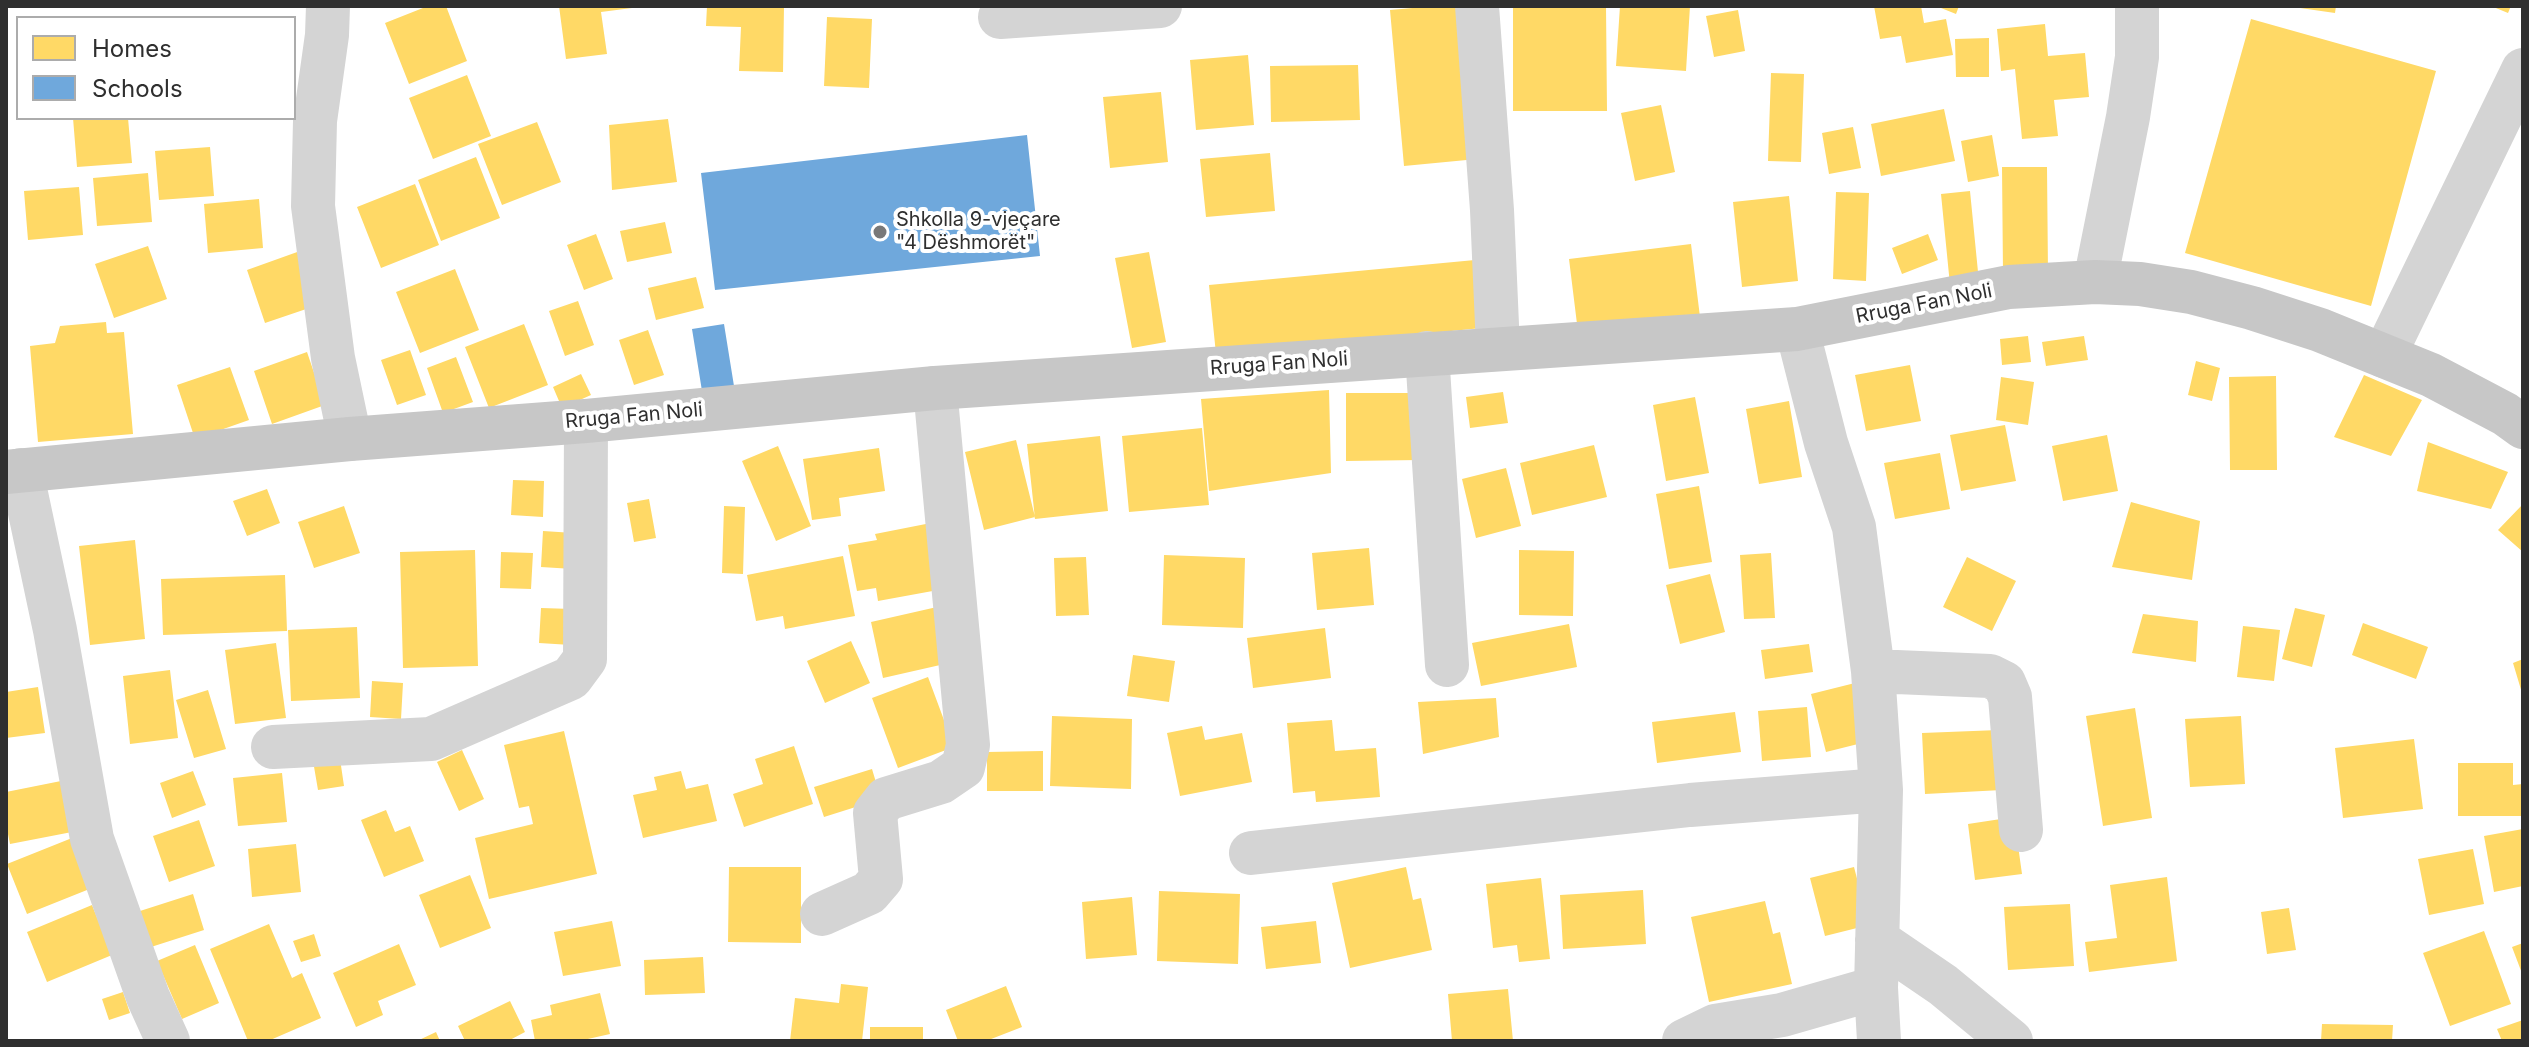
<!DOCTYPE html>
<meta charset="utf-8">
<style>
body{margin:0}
#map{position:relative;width:2529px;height:1047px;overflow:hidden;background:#fff;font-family:Inter,sans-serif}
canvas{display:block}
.frame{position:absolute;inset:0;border:8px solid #2f2f2f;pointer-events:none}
.legend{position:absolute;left:16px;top:16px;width:280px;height:104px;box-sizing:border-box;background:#fff;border:2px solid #acacac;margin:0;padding:10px 14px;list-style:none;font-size:24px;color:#2f2f2f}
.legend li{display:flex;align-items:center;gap:16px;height:40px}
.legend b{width:40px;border:2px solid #acacac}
</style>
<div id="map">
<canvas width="2529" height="1047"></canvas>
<div class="frame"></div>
<ul class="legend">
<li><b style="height:22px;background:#ffd966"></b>Homes</li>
<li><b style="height:22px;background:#6fa8dc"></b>Schools</li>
</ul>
</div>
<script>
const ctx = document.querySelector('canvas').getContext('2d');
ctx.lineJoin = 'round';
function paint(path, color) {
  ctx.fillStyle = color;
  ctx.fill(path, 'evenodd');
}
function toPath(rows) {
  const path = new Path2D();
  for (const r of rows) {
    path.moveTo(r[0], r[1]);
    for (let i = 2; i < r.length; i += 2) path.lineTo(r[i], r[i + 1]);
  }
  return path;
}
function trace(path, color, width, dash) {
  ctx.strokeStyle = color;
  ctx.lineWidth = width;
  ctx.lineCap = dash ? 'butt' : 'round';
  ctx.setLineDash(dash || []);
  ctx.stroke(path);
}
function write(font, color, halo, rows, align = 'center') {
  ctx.font = font + ' Inter,sans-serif';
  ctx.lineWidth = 8;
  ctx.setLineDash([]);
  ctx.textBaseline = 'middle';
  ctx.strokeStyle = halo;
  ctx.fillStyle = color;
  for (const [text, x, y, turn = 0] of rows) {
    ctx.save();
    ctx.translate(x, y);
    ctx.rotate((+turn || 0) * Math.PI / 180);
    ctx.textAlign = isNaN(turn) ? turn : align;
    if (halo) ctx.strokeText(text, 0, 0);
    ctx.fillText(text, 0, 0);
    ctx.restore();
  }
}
const homes = toPath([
 [428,6,446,6,467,61,409,84,385,23],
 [559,6,632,6,632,8,601,12,607,54,566,59],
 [707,6,784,6,783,72,739,71,741,27,706,26],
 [1435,6,1463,6,1477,159,1404,166,1390,10],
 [1513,6,1606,6,1607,111,1513,111],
 [1620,6,1690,6,1686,71,1616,66],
 [1874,6,1921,6,1924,23,1946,19,1953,55,1906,63,1901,36,1880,39],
 [1936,6,1959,6,1956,14],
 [2300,6,2336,6,2335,13,2300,8],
 [2491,6,2511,6,2508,13],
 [1738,10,1745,51,1714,57,1706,16],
 [827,17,872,19,869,88,824,86],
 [2251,19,2436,71,2371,306,2185,253],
 [2045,24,2048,56,2085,53,2089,97,2054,100,2058,136,2022,139,2015,69,2001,71,1997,29],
 [1989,38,1989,77,1956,77,1955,39],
 [1248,55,1254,125,1196,130,1190,60],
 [1358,65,1360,120,1271,122,1270,66],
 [1771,73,1804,74,1801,162,1768,161],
 [467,75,491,136,433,159,409,98],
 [1161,92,1168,162,1110,168,1103,97],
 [1661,105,1675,172,1635,181,1621,113],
 [1944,109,1955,161,1881,176,1871,124],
 [73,118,128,118,132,163,77,167],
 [668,119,677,182,612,190,609,125],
 [537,122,561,182,502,205,478,144],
 [1853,127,1861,168,1829,174,1822,133],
 [1992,135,1999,176,1968,182,1961,141],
 [210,147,214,196,159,200,155,151],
 [1270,153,1275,211,1206,217,1200,159],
 [476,157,500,218,441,241,418,180],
 [2002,167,2047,167,2048,274,2003,274],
 [148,173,152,222,97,226,93,178],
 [415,184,439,245,381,268,357,207],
 [79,187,83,235,28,240,24,191],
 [1970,191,1979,282,1950,285,1941,194],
 [1836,192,1869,193,1866,281,1833,279],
 [1789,196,1798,281,1742,287,1733,202],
 [259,199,263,248,208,253,204,204],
 [665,222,672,253,627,262,620,231],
 [596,234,613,279,584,290,567,245],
 [1928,234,1938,260,1902,274,1892,248],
 [1691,244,1700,317,1578,332,1569,259],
 [148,246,167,299,114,318,95,264],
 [300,251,318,305,265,323,247,270],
 [1149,252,1166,342,1132,348,1115,258],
 [1475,260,1482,328,1216,354,1209,285],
 [455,269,479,330,420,353,396,292],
 [696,277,704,308,656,320,648,288],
 [578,301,594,345,565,356,549,311],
 [106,322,107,333,124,332,133,434,38,442,30,346,55,343,60,326],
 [524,324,548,385,489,408,465,347],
 [648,330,664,375,634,385,619,340],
 [2028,336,2031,362,2002,365,2000,339],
 [2084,336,2088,360,2046,366,2042,342],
 [410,350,426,395,397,405,381,360],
 [307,352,325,405,272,424,254,371],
 [456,357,473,402,443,413,427,368],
 [2196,361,2220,368,2212,401,2188,395],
 [1910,365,1921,421,1866,431,1855,375],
 [230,367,249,420,195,439,177,385],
 [581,374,591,395,562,408,553,387],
 [2364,375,2422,400,2391,456,2334,437],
 [2276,376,2277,470,2230,470,2229,377],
 [2001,377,2034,382,2028,425,1996,420],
 [1329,390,1331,473,1209,491,1201,399],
 [1503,392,1508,423,1470,428,1466,397],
 [1346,393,1419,393,1420,460,1346,461],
 [1695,397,1709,473,1666,481,1653,405],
 [1789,401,1802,477,1759,484,1746,409],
 [2005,425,2016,481,1961,491,1950,435],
 [1202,428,1209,505,1129,512,1122,436],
 [2107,435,2118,491,2063,501,2052,446],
 [1100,436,1108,511,1035,519,1027,444],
 [1016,440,1035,517,984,530,965,452],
 [2428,442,2508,472,2491,509,2417,491],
 [1594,445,1607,497,1532,515,1520,463],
 [778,446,811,526,776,541,742,461],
 [879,448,885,491,839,498,841,516,812,520,803,459],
 [1940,453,1950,509,1895,519,1884,463],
 [1506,468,1521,526,1476,538,1462,479],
 [513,480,544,481,543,517,511,515],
 [1699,486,1712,562,1669,569,1656,494],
 [267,489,280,523,247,536,233,501],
 [649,499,656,538,634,542,627,503],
 [2131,502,2200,521,2192,580,2112,567],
 [2523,504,2523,552,2498,530],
 [344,506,360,553,314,568,298,522],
 [724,506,745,507,743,574,722,573],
 [936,522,949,588,878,601,876,588,857,591,848,545,877,540,875,534],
 [543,531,574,533,573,569,541,567],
 [135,540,145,639,90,645,79,546],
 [1369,548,1374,605,1317,610,1312,553],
 [475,550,478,666,403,668,400,552],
 [1519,550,1574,551,1573,616,1519,615],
 [501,552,533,553,531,589,500,588],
 [1771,553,1775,618,1744,619,1740,555],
 [1164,555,1245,558,1243,628,1162,625],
 [843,556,855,616,785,629,783,616,756,621,747,575],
 [1086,557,1089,615,1056,616,1054,558],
 [1967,557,2016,581,1992,631,1943,607],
 [1710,574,1725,632,1680,644,1666,585],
 [285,575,287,631,163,635,161,579],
 [937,607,949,663,883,678,871,622],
 [541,608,572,609,571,645,539,643],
 [2295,608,2325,615,2312,667,2282,659],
 [2143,614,2198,621,2196,662,2132,653],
 [2363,623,2428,647,2416,679,2352,655],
 [1569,624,1577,667,1481,686,1472,643],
 [2243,626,2280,630,2274,681,2237,677],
 [357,627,360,698,291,701,288,630],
 [1325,628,1331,678,1253,688,1247,638],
 [851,641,870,683,825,703,807,661],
 [276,643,286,718,235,724,225,650],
 [1809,644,1813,672,1765,679,1761,650],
 [1133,655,1175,661,1169,702,1127,696],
 [2523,659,2523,693,2522,693,2513,663],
 [170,670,178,738,130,744,123,676],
 [928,677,954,747,898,768,872,698],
 [372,681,403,683,401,719,370,717],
 [1855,683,1870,741,1826,752,1811,694],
 [38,687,45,733,6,738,6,692],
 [208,690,226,749,194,758,176,700],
 [1496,698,1499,737,1423,754,1418,702],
 [1807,707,1811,757,1762,761,1758,711],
 [2135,708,2152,818,2103,826,2086,716],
 [1735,712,1741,752,1657,763,1652,722],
 [1052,716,1132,719,1131,789,1050,786],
 [2241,716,2245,784,2190,787,2185,719],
 [1332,720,1335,751,1376,748,1380,797,1316,802,1315,791,1293,793,1287,723],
 [1202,726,1205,740,1242,733,1252,782,1180,796,1167,733],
 [1999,730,2002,790,1925,794,1922,733],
 [564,731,597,874,489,899,475,838,533,824,529,806,519,808,504,745],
 [2414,739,2423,809,2343,818,2335,748],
 [794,746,813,804,744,827,733,794,763,784,755,759],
 [462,750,484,799,459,811,437,762],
 [1043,751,1043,791,987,791,987,752],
 [339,752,344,786,318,790,312,755],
 [2458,763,2513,763,2513,785,2523,784,2523,816,2458,816],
 [872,769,881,799,824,817,814,787],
 [193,771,206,805,172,818,160,783],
 [681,771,686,789,708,784,717,821,643,838,633,795,657,790,654,777],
 [282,773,287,822,238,826,233,778],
 [61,781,72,832,10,844,6,824,6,792],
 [386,810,395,832,410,826,424,861,384,877,361,820],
 [2014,817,2022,874,1975,880,1968,824],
 [199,820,215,866,169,882,153,836],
 [2523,829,2523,886,2494,892,2484,836],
 [72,838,92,888,27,914,7,864],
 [296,844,301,892,252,897,248,849],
 [2473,849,2484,904,2429,915,2418,859],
 [729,867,801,867,801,943,728,942],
 [1406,867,1413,900,1421,898,1432,950,1350,968,1332,883],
 [1854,867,1869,925,1825,936,1810,878],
 [470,875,491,928,440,948,419,895],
 [2167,877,2177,961,2089,972,2085,942,2117,938,2110,885],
 [1541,878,1550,959,1519,962,1517,945,1493,948,1486,884],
 [1643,890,1646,944,1563,949,1560,895],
 [1159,891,1240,894,1238,964,1157,961],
 [193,894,204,930,151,947,140,911],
 [1132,897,1137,955,1086,959,1082,902],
 [1765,901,1773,934,1780,932,1792,984,1709,1002,1691,917],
 [2070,904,2074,966,2008,970,2004,907],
 [92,905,112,955,47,982,27,932],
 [2289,908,2296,950,2267,954,2261,912],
 [612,921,621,966,563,976,554,932],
 [1316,921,1321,963,1266,969,1261,927],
 [269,924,292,978,302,973,321,1018,268,1041,248,1041,210,949],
 [2484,931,2511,1004,2450,1026,2423,953],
 [314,934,321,956,301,962,293,941],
 [2523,943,2523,976,2512,947],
 [399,944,416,985,378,1001,383,1015,356,1027,333,973],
 [195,945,219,1003,182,1019,157,961],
 [703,957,705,993,645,995,644,960],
 [841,984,868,987,862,1041,790,1041,795,998,839,1003],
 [1006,986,1022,1027,986,1041,958,1041,946,1010],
 [1508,989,1513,1041,1452,1041,1448,994],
 [123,992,130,1013,109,1020,102,999],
 [600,993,610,1034,579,1041,535,1041,531,1020,552,1015,550,1005],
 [510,1001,525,1032,508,1041,465,1041,458,1026],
 [2523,1020,2523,1041,2502,1041,2497,1029],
 [2322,1024,2393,1025,2392,1041,2321,1041],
 [870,1027,923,1027,923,1041,870,1041],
 [436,1032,440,1041,417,1041]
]);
const schools = toPath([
 [1027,135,1040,256,715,290,701,173],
 [724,324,734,386,702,391,692,329]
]);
const minor = toPath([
 [328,6,327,35,315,121,313,206,333,358,350,439],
 [1477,6,1492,210,1498,348],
 [1000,17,1160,6],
 [2095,282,2128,117,2137,57,2137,6],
 [1797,329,1826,443,1854,527,1873,671,1881,790,1876,988,1879,1041],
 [1427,353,1447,665],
 [2384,356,2523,70],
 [21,470,55,630,92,839,148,997,168,1041],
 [1873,671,1990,676,2004,683,2010,697,2021,830],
 [273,747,431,739,571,678,585,659,586,421],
 [1251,853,1690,805,1881,790],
 [822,914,869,893,881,879,875,813,886,799,941,782,963,767,968,745,935,388],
 [1877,940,1943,985,2011,1041],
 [1684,1041,1715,1026,1782,1015,1876,988]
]);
const major = toPath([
 [6,472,350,439,586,421,935,388,1797,329,2009,287,2095,282,2140,284,2191,292,2252,308,2320,330,2431,375,2505,414,2523,427]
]);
const markers = [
 [880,232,8,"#787878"]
];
const poiNames = [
 ["Shkolla 9-vjeçare",896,220],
 ["\"4 Dëshmorët\"",896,243]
];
const streetNames = [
 ["Rruga Fan Noli",1924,304,-11],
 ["Rruga Fan Noli",1279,364,-4],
 ["Rruga Fan Noli",634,416,-5]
];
paint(homes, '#ffd966');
paint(schools, '#6fa8dc');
trace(minor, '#d4d4d4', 44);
trace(major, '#c7c7c7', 44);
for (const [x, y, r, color] of markers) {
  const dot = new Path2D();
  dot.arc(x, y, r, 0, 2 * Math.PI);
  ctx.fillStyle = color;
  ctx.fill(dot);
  trace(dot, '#fff', 3);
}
write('20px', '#2f2f2f', '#fff', poiNames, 'left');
write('20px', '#2f2f2f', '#fff', streetNames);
</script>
